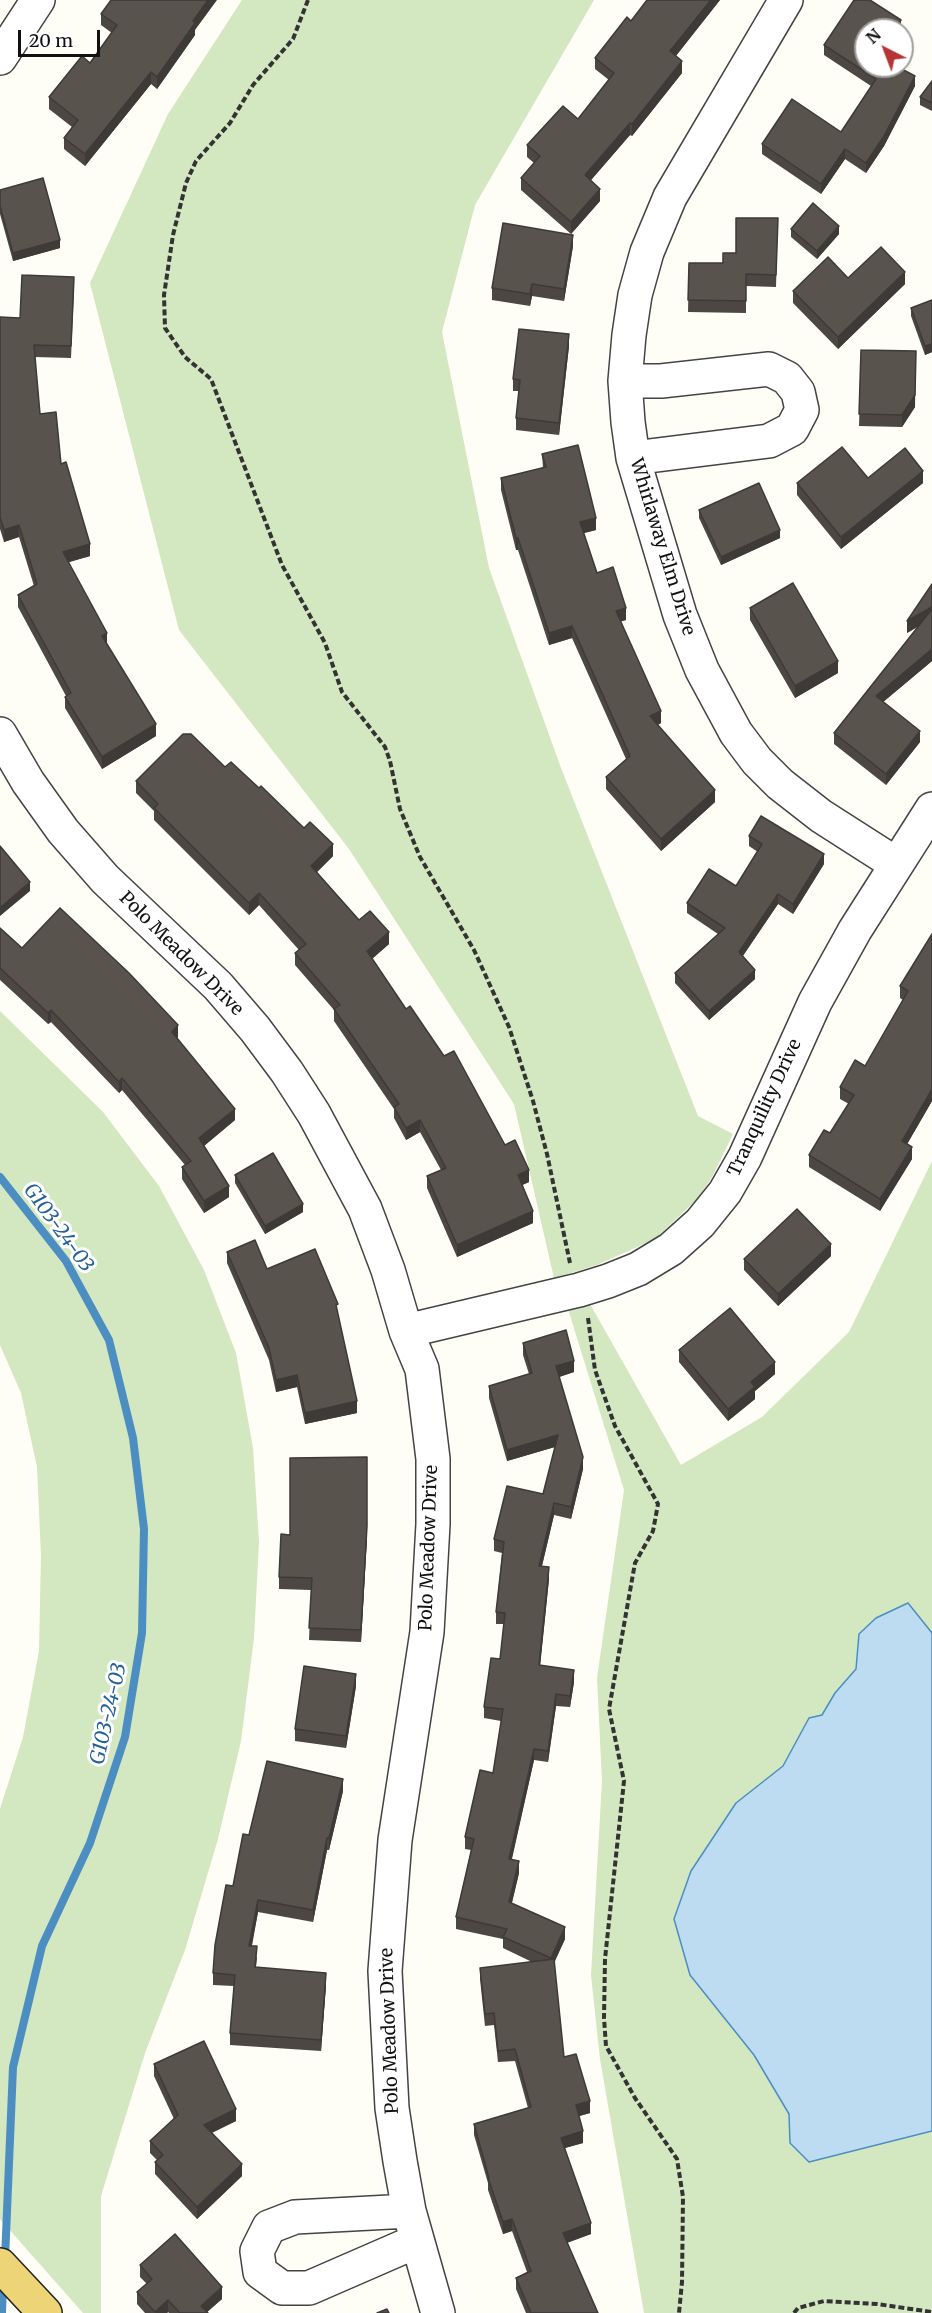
<!DOCTYPE html>
<style>
body{margin:0}
#map{position:relative;width:932px;height:2313px;overflow:hidden;background:#fefdf6;font-family:Merriweather,serif}
canvas{display:block}
.north{position:absolute;left:854px;top:18px;width:60px;height:60px;box-sizing:border-box;background:#fff;border:2px solid #a0a0a0;border-radius:50%;rotate:318deg;font-size:16px;font-weight:700;line-height:24px;text-align:center;color:#111}
.north::after{content:'';display:block;margin:auto;width:21px;height:27px;background:#b63435;clip-path:polygon(50% 0,100% 100%,50% 72%,0 100%)}
.scale{position:absolute;left:18px;top:30px;width:82px;height:27px;box-sizing:border-box;border:3px solid #111;border-top:0;padding-left:8px;font-size:18px;line-height:21px;white-space:nowrap;color:#111;-webkit-text-stroke:4px #fff;paint-order:stroke}
</style>
<div id="map">
<canvas width="932" height="2313"></canvas>
<div class="north">N</div>
<div class="scale">20 m</div>
</div>
<script>
const ctx = document.querySelector('canvas').getContext('2d');
ctx.lineJoin = 'round';
function paint(path, color) {
  ctx.fillStyle = color;
  ctx.fill(path, 'evenodd');
}
function toPath(rows) {
  const path = new Path2D();
  for (const r of rows) {
    path.moveTo(r[0], r[1]);
    for (let i = 2; i < r.length; i += 2) path.lineTo(r[i], r[i + 1]);
  }
  return path;
}
function trace(path, color, width, dash) {
  ctx.strokeStyle = color;
  ctx.lineWidth = width;
  ctx.lineCap = dash ? 'butt' : 'round';
  ctx.setLineDash(dash || []);
  ctx.stroke(path);
}
function write(font, color, halo, rows, align = 'center') {
  ctx.font = font + ' Merriweather,serif';
  ctx.lineWidth = 6;
  ctx.setLineDash([]);
  ctx.textBaseline = 'middle';
  ctx.strokeStyle = halo;
  ctx.fillStyle = color;
  for (const [text, x, y, turn = 0] of rows) {
    ctx.save();
    ctx.translate(x, y);
    ctx.rotate((+turn || 0) * Math.PI / 180);
    ctx.textAlign = isNaN(turn) ? turn : align;
    if (halo) ctx.strokeText(text, 0, 0);
    ctx.fillText(text, 0, 0);
    ctx.restore();
  }
}
const green = toPath([
 [242,0,594,0,475,205,442,332,489,568,561,768,698,1116,733,1134,711,1179,696,1200,655,1239,597,1265,554,1278,514,1104,349,849,179,630,90,283,168,114],
 [0,1011,103,1112,159,1186,204,1270,236,1353,253,1448,259,1542,254,1638,241,1741,218,1839,185,1950,145,2053,101,2196,101,2313,83,2313,0,2219,0,1809,23,1737,39,1651,41,1555,37,1467,21,1393,0,1345],
 [932,1161,932,2313,644,2313,600,2059,591,1975,602,1781,597,1678,624,1490,568,1309,590,1304,681,1465,762,1417,849,1332]
]);
const water = toPath([
 [908,1603,932,1633,932,2131,809,2162,790,2143,789,2114,754,2055,690,1975,674,1919,691,1871,736,1803,783,1766,809,1718,822,1715,835,1693,856,1669,859,1634,876,1618,908,1603]
]);
const stream = toPath([
 [0,1177,66,1261,109,1340,133,1438,144,1529,142,1633,125,1737,90,1843,42,1946,13,2067,5,2259],
 [2,2313,3,2283]
]);
const path = toPath([
 [308,0,293,39,253,85,230,123,196,161,186,183,173,235,164,295,165,328,185,357,211,379,282,565,325,643,342,692,385,747,390,761,400,809,420,857,474,950,509,1027,533,1101,547,1154,570,1263],
 [588,1318,595,1370,615,1426,658,1504,653,1531,635,1563,609,1709,624,1781,605,1959,604,2018,606,2046,635,2098,677,2159,683,2197,682,2282,679,2313],
 [794,2313,798,2308,824,2301,877,2304,932,2312]
]);
const street = toPath([
 [786,0,670,197,647,252,635,295,629,335,625,381,628,422,633,458,680,615,702,670,736,733,757,761,780,784,821,816,896,864],
 [0,58,38,0],
 [625,381,661,381,769,369,787,378,798,392,802,410,792,429,769,441,633,458],
 [0,734,28,782,63,831,105,879,218,986,255,1029,287,1072,314,1114,365,1209,388,1270,406,1331,422,1369,433,1459,433,1524,427,1632,395,1840,385,1971,392,2108,400,2161,409,2211,438,2313],
 [406,1331,579,1290,608,1281,638,1269,671,1249,700,1223,725,1192,745,1157,815,1002,855,930,932,809],
 [409,2211,295,2217,269,2227,257,2251,260,2272,282,2288,309,2288,417,2241]
]);
const primary = toPath([
 [0,2265,45,2313]
]);
const wall = toPath([
 [647,0,720,0,676,56,682,73,632,136,630,135,591,180,600,201,571,234,521,190,521,178,534,163,527,157,527,145,578,119,609,80,595,69,595,58,631,21],
 [101,14,195,30,195,35,157,89,151,84,85,166,64,149,64,138,72,127,49,109,49,97,90,63,112,33,101,25],
 [901,30,866,66,915,86,884,146,866,173,845,159,821,194,762,154,762,144,841,132,871,86,824,55,824,45],
 [932,81,932,111,920,105,920,97],
 [0,190,60,248,13,261,0,214],
 [778,218,776,287,746,286,746,313,688,312,689,263,723,263],
 [791,229,839,234,817,259,791,237],
 [573,246,564,301,532,296,530,306,492,300,492,288],
 [848,278,905,284,838,349,793,303,793,291],
 [74,289,71,358,35,357,40,414,61,464,90,556,68,562,107,645,156,736,102,769,65,708,65,697,66,696,18,607,18,595,34,586,19,537,4,542,0,529,0,317,20,318],
 [932,300,932,352,925,355,911,316,911,308],
 [569,346,559,435,516,430,516,418,519,391,513,391,513,379],
 [861,350,915,407,902,427,859,426],
 [542,454,596,530,584,533,597,573,626,620,621,621,661,723,658,725,715,802,661,851,606,789,606,777,626,759,572,638,549,645,518,550,516,550,501,490,501,478,543,468],
 [868,478,923,483,841,549,797,495,797,483],
 [699,510,780,538,721,565,699,518],
 [932,584,932,661,883,702,920,742,886,785,834,744,834,733,919,626,907,633],
 [750,608,838,673,795,698,750,620],
 [225,767,259,788,333,856,317,872,359,920,389,944,372,959,406,1009,505,1145,529,1182,522,1185,533,1223,457,1257,427,1188,427,1176,441,1170,420,1132,406,1140,394,1118,394,1109,334,1021,334,1010,295,965,295,953,299,950,259,905,249,915,154,820,154,811,136,793,136,781],
 [749,836,824,864,793,914,778,904,743,956,755,979,709,1020,675,983,675,973,718,934,687,913,687,903,736,886,758,852,749,846],
 [0,928,22,948,178,1037,177,1038,235,1120,204,1146,229,1197,204,1213,182,1179,182,1167,185,1165,122,1090,119,1093,51,1022,48,1024,0,980],
 [932,934,932,1101,907,1144,912,1159,880,1211,809,1167,809,1155,830,1133,849,1104,840,1099,840,1087,865,1066,903,1000,900,998,900,986],
 [235,1175,303,1212,265,1234,235,1183],
 [227,1252,267,1269,338,1315,357,1413,305,1424,297,1387,276,1392,269,1360,227,1263],
 [831,1256,778,1306,744,1270,744,1259],
 [523,1343,574,1372,559,1377,583,1469,571,1519,554,1515,542,1566,549,1579,540,1665,574,1682,570,1707,556,1706,548,1762,534,1760,512,1859,519,1873,512,1903,565,1939,554,1962,564,2057,590,2113,579,2116,583,2143,565,2148,591,2234,567,2243,598,2313,526,2313,516,2289,516,2278,527,2272,512,2231,503,2234,488,2190,488,2183,474,2135,474,2124,528,2108,515,2061,498,2062,494,2025,485,2026,480,1979,480,1968,532,1962,503,1948,503,1939,456,1929,456,1917,471,1850,465,1849,465,1837,493,1773,501,1721,484,1718,484,1707,500,1659,504,1624,496,1624,496,1612,502,1553,494,1551,494,1539,543,1494,555,1447,507,1461,489,1398,489,1386,529,1374,523,1355],
 [679,1350,775,1374,755,1391,755,1399,728,1421,679,1362],
 [367,1537,361,1642,309,1640,311,1590,279,1589,279,1577],
 [356,1686,346,1748,295,1741,295,1729],
 [343,1791,329,1850,327,1850,313,1922,258,1912,252,1946,257,1958,256,1967,326,1985,321,2051,230,2045,230,2033,234,1986,213,1985,213,1973,233,1886,249,1835],
 [154,2064,236,2121,212,2133,242,2176,197,2219,155,2174,155,2162,157,2160,150,2153,150,2141,174,2119,154,2076],
 [140,2265,222,2299,207,2312,208,2313,169,2313,168,2312,167,2313,145,2313,137,2304,137,2292,147,2284,140,2277]
]);
const shadedWall = toPath([
 [208,0,217,0,195,30,195,35,157,89,157,77,193,21],
 [711,0,720,0,670,63,670,51],
 [901,20,901,30,894,30],
 [682,61,682,73,632,136,632,124],
 [151,72,151,84,85,166,85,154],
 [915,76,915,86,884,146,866,173,866,163],
 [630,123,630,135,585,187,585,175],
 [845,149,845,159,821,194,821,184],
 [600,189,600,201,571,234,571,222],
 [839,226,839,234,817,259,817,251],
 [573,235,573,246,564,301,564,289],
 [60,240,60,248,13,261,13,253],
 [905,272,905,284,838,349,838,337],
 [532,284,532,296,530,306,530,294],
 [569,334,569,346,559,435,559,423],
 [932,344,932,352,925,355,925,346],
 [916,351,915,407,902,427,902,415],
 [923,471,923,483,841,549,841,537],
 [596,518,596,530,580,534,580,522],
 [19,525,19,537,4,542,4,530],
 [780,530,780,538,721,565,721,557],
 [516,538,518,538,518,550,516,550],
 [90,544,90,556,63,564,63,552],
 [932,607,932,618,907,633,907,621],
 [626,608,626,620,616,623,616,611],
 [572,626,572,638,549,645,549,633],
 [107,633,107,645,102,636],
 [932,649,932,661,876,708,876,696],
 [838,661,838,673,795,698,795,686],
 [661,711,661,723,650,728,650,716],
 [156,724,156,736,102,769,102,757],
 [920,731,920,742,886,785,886,774],
 [715,790,715,802,661,851,661,839],
 [333,844,333,856,311,878,311,866],
 [824,854,824,864,793,914,793,904],
 [30,882,30,891,0,916,0,908],
 [259,893,259,905,249,915,249,903],
 [778,894,778,904,739,961,739,952],
 [389,932,389,944,367,963,367,951],
 [755,970,755,979,709,1020,709,1011],
 [51,1010,51,1022,48,1024,48,1013],
 [178,1025,178,1037,172,1043,172,1032],
 [122,1078,122,1090,119,1093,119,1082],
 [932,1089,932,1101,902,1153,902,1141],
 [235,1109,235,1120,199,1150,199,1138],
 [420,1120,420,1132,406,1140,406,1128],
 [912,1147,912,1159,880,1211,880,1199],
 [529,1170,529,1182,518,1187,518,1175],
 [229,1186,229,1197,204,1213,204,1201],
 [303,1204,303,1212,265,1234,265,1226],
 [533,1211,533,1223,457,1257,457,1245],
 [831,1244,831,1256,778,1306,778,1294],
 [574,1361,574,1372,556,1378,556,1366],
 [775,1362,775,1374,755,1391,755,1399,728,1421,728,1409,751,1382],
 [297,1375,297,1387,276,1392,276,1380],
 [357,1401,357,1413,305,1424,305,1413],
 [558,1435,558,1446,507,1461,507,1450],
 [367,1457,367,1537,361,1642,361,1630],
 [583,1457,583,1469,571,1519,571,1507],
 [554,1503,554,1515,539,1578,539,1566],
 [549,1567,549,1579,539,1677,539,1665],
 [574,1670,574,1682,570,1707,570,1696],
 [356,1674,356,1686,346,1748,346,1736],
 [556,1694,556,1706,548,1762,548,1751],
 [534,1749,534,1760,509,1870,509,1859],
 [343,1779,343,1791,329,1850,329,1838],
 [327,1838,327,1850,313,1922,313,1910],
 [519,1861,519,1873,509,1914,509,1902],
 [258,1900,258,1912,249,1958,249,1946],
 [565,1927,565,1939,551,1970,551,1958],
 [326,1973,326,1985,321,2051,321,2040],
 [590,2101,590,2113,576,2117,576,2105],
 [236,2109,236,2121,204,2136,204,2125],
 [583,2131,583,2143,561,2149,561,2138],
 [242,2164,242,2176,197,2219,197,2207],
 [512,2219,512,2231,503,2234,503,2222],
 [591,2223,591,2234,563,2244,563,2233],
 [222,2287,222,2299,206,2313,201,2306],
 [168,2300,168,2312,167,2313,155,2313]
]);
const building = toPath([
 [111,0,208,0,193,21,195,23,157,77,151,72,85,154,64,138,78,120,49,97,82,56,90,63,117,25,101,14,111,0],
 [647,0,711,0,670,51,682,61,632,124,630,123,585,175,600,189,571,222,521,178,540,156,527,145,563,106,578,119,614,73,595,58,627,17,631,21,647,0],
 [854,0,870,0,901,20,894,30,866,30,866,66,896,66,915,76,884,136,866,163,845,149,821,184,762,144,792,99,841,132,876,79,824,45,854,0],
 [932,81,932,103,920,97,932,81],
 [43,178,60,240,13,253,0,206,0,190,43,178],
 [813,203,839,226,817,251,791,229,813,203],
 [736,218,778,218,776,275,746,274,746,301,688,300,689,263,723,263,723,253,736,253,736,218],
 [503,223,573,235,564,289,532,284,530,294,492,288,503,223],
 [881,247,905,272,838,337,793,291,828,257,848,278,881,247],
 [22,275,74,277,71,346,34,345,40,414,56,412,61,464,66,462,90,544,63,552,107,633,102,636,156,724,102,757,65,697,71,693,18,595,37,584,19,525,4,530,0,517,0,317,20,318,22,275],
 [932,300,932,344,925,346,911,308,932,300],
 [519,329,569,334,559,423,516,418,520,380,513,379,519,329],
 [861,350,916,351,915,395,902,415,859,414,861,350],
 [578,445,596,518,580,522,597,573,613,567,626,608,616,611,661,711,650,716,715,790,661,839,606,777,630,756,572,626,549,633,518,538,516,538,501,478,546,467,542,454,578,445],
 [842,447,868,478,905,448,923,471,841,537,797,483,842,447],
 [759,483,780,530,721,557,699,510,759,483],
 [793,583,838,661,795,686,750,608,793,583],
 [932,584,932,607,907,621,932,584],
 [932,609,932,649,876,696,920,731,886,774,834,733,932,609],
 [183,734,191,734,225,767,231,762,259,788,261,786,304,828,310,822,333,844,311,866,359,920,370,911,389,932,367,951,406,1009,410,1006,444,1056,454,1051,505,1145,515,1140,529,1170,518,1175,533,1211,457,1245,427,1176,446,1168,420,1120,406,1128,394,1107,399,1104,334,1009,340,1005,295,953,306,944,259,893,249,903,154,808,158,804,136,781,183,734],
 [761,816,824,854,793,904,778,894,739,952,755,970,709,1011,675,973,725,928,687,903,709,869,736,886,762,844,749,836,761,816],
 [0,846,30,882,0,908,0,846],
 [60,908,129,973,178,1025,172,1032,235,1109,199,1138,229,1186,204,1201,182,1167,191,1161,122,1078,119,1082,51,1010,48,1013,0,968,0,928,22,948,60,908],
 [932,934,932,1089,902,1141,912,1147,880,1199,809,1155,824,1130,830,1133,854,1095,840,1087,855,1060,865,1066,908,991,900,986,932,934],
 [273,1153,303,1204,265,1226,235,1175,273,1153],
 [797,1209,831,1244,778,1294,744,1259,797,1209],
 [255,1240,267,1269,315,1249,338,1304,336,1305,357,1401,305,1413,297,1375,276,1380,269,1348,227,1252,255,1240],
 [730,1308,775,1362,751,1382,755,1387,728,1409,679,1350,730,1308],
 [566,1330,574,1361,556,1366,583,1457,571,1507,554,1503,539,1566,549,1567,539,1665,574,1670,570,1696,556,1694,548,1751,534,1749,509,1859,519,1861,509,1902,565,1927,551,1958,503,1937,507,1929,456,1917,474,1839,465,1837,480,1770,493,1773,503,1709,484,1707,491,1658,500,1659,505,1613,496,1612,504,1542,494,1539,507,1486,543,1494,558,1435,507,1450,489,1386,532,1373,523,1343,566,1330],
 [367,1457,367,1526,361,1630,309,1628,312,1578,279,1577,281,1534,290,1535,290,1458,367,1457],
 [304,1666,356,1674,346,1736,295,1729,304,1666],
 [267,1761,343,1779,329,1838,327,1838,313,1910,258,1900,249,1946,257,1946,255,1967,326,1973,321,2040,230,2033,235,1975,213,1973,215,1945,226,1885,233,1886,243,1834,249,1835,267,1761],
 [554,1959,564,2057,576,2054,590,2101,576,2105,583,2131,561,2138,591,2223,563,2233,598,2313,531,2313,516,2278,531,2271,512,2219,503,2222,488,2178,489,2178,474,2124,531,2107,515,2049,498,2051,494,2013,485,2014,480,1968,554,1959],
 [204,2041,236,2109,204,2125,242,2164,197,2207,155,2162,163,2155,150,2141,178,2115,154,2064,204,2041],
 [175,2234,222,2287,201,2306,208,2313,180,2313,168,2300,155,2312,137,2292,152,2279,140,2265,175,2234],
 [387,2309,389,2313,377,2313,387,2309]
]);
const streetNames = [
 ["Whirlaway Elm Drive",662,547,73],
 ["Polo Meadow Drive",181,954,45],
 ["Tranquility Drive",765,1108,-65],
 ["Polo Meadow Drive",429,1548,-88],
 ["Polo Meadow Drive",390,2031,-92]
];
const waterNames = [
 ["G103-24-03",58,1228,54],
 ["G103-24-03",109,1714,-77]
];
paint(green, '#d3e7c1');
paint(water, '#bedcf1');
trace(water, '#4c8ec2', 1.5);
trace(stream, '#4c8ec2', 8);
trace(street, '#444', 36);
trace(primary, '#222', 36);
trace(path, '#333', 4, [6, 3]);
trace(street, '#fff', 33);
trace(primary, '#ecd477', 33);
paint(wall, '#4d4743');
paint(shadedWall, '#3e3a37');
paint(building, '#59534e');
trace(building, '#3e3a37', 1.5);
write('18px', '#111', '#fff', streetNames);
write('italic 20px', '#246199', '#fff', waterNames);
</script>
